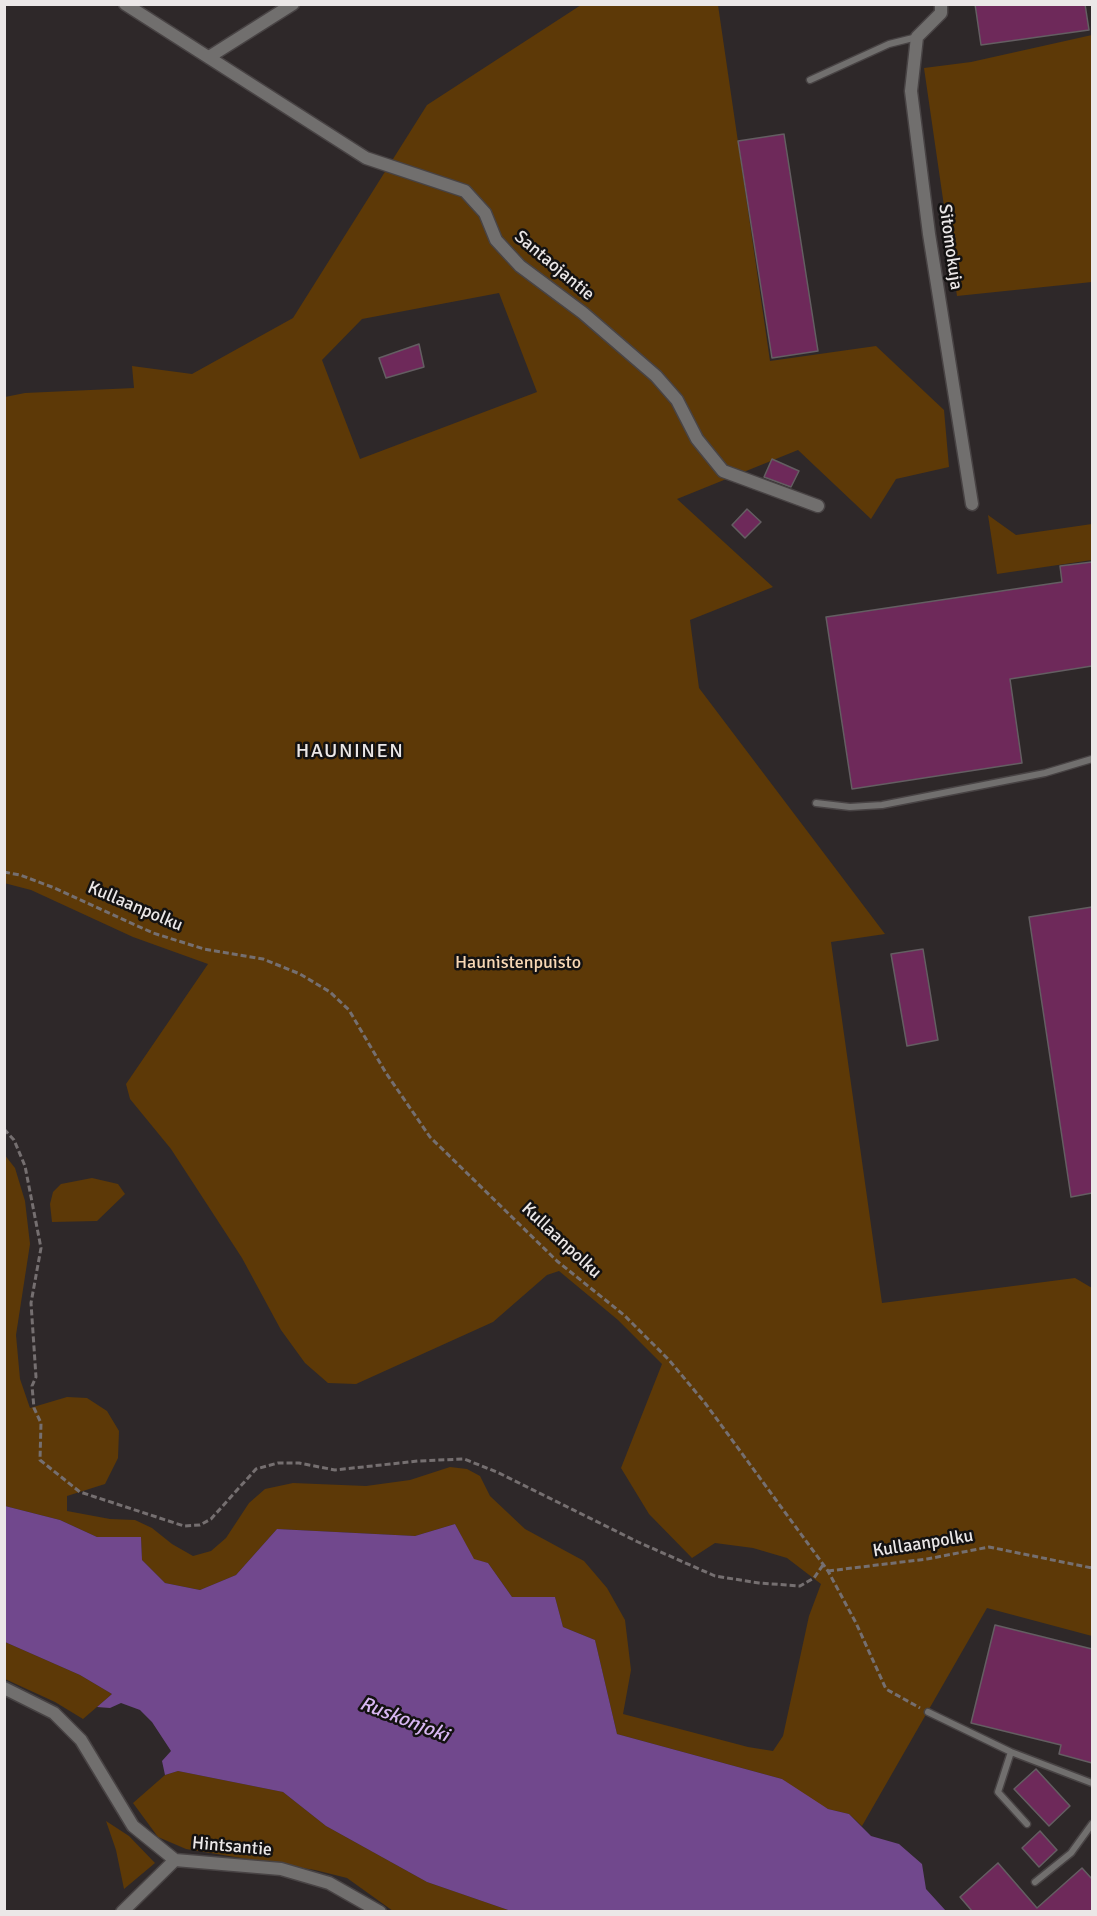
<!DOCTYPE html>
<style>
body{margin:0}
#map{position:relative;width:1097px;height:1916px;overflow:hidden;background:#2e2829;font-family:Signika,sans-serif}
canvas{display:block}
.frame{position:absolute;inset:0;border:6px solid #ebe7e7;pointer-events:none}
</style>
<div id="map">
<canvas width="1097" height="1916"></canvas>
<div class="frame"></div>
</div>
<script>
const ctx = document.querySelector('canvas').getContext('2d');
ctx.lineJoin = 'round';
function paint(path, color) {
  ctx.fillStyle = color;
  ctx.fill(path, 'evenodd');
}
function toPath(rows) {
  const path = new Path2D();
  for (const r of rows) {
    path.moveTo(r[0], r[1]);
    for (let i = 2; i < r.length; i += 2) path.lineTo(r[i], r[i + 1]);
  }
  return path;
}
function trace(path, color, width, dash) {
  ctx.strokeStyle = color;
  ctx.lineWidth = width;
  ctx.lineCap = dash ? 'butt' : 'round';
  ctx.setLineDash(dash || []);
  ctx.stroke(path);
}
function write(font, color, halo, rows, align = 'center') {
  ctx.font = font + ' Signika,sans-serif';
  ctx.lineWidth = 5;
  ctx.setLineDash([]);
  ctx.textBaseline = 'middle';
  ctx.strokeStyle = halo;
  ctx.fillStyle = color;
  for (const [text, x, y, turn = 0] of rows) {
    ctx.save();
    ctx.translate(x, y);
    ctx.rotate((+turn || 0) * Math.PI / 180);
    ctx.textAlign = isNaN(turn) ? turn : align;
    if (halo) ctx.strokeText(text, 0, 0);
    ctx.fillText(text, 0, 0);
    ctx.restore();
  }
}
const green = toPath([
 [581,5,718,5,770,361,876,346,944,410,949,467,896,479,871,519,798,450,677,499,773,587,690,620,699,688,885,934,831,942,882,1303,1075,1278,1092,1288,1092,1636,987,1608,862,1826,849,1814,828,1809,810,1800,782,1779,617,1734,595,1640,563,1627,555,1597,512,1597,488,1563,474,1560,455,1524,415,1536,277,1529,236,1575,200,1590,165,1583,142,1560,141,1537,97,1537,60,1520,5,1506,4,1154,15,1168,25,1201,30,1244,16,1335,20,1379,30,1408,67,1397,87,1398,107,1411,119,1431,118,1458,105,1484,67,1496,67,1511,110,1519,135,1520,152,1528,172,1544,193,1556,211,1551,226,1538,249,1503,265,1489,293,1483,366,1486,410,1480,450,1467,467,1469,480,1476,490,1496,525,1529,584,1561,607,1588,625,1620,631,1670,623,1714,748,1747,773,1751,783,1736,809,1616,821,1584,787,1558,753,1548,715,1543,692,1558,649,1514,621,1468,662,1364,618,1320,559,1271,547,1275,493,1322,356,1384,328,1383,305,1363,281,1330,242,1258,171,1149,130,1099,126,1084,208,964,133,937,31,890,4,883,5,397,25,393,134,388,132,366,192,374,293,318,427,105],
 [499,293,537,392,360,459,322,360,362,319],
 [1092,35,1092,282,957,296,924,68,971,62],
 [988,515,1016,535,1092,524,1092,560,997,574],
 [92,1178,118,1184,125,1194,97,1221,52,1222,50,1204,53,1192,61,1184],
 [5,1642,80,1675,112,1694,83,1719,55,1702,5,1679],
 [178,1771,283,1792,326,1826,427,1882,511,1911,393,1911,347,1878,315,1870,186,1849,158,1837,133,1803,165,1775],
 [106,1821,129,1836,155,1863,124,1889,116,1850]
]);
const water = toPath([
 [5,1506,60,1520,97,1537,141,1537,142,1560,165,1583,200,1590,236,1575,277,1529,415,1536,455,1524,474,1559,488,1563,512,1597,555,1597,563,1627,595,1640,617,1734,782,1779,828,1809,849,1814,871,1836,899,1844,922,1864,926,1889,946,1911,511,1911,427,1882,326,1826,283,1792,178,1771,165,1775,162,1761,171,1751,152,1722,140,1710,121,1703,110,1708,97,1707,112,1694,80,1675,5,1642]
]);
const building = toPath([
 [975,4,1085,4,1089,30,981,45,975,4],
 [784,134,818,351,772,358,738,141,784,134],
 [419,344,424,367,386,378,379,358,419,344],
 [772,459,799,471,791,487,764,477,772,459],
 [747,509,761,522,745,538,732,525,747,509],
 [1092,562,1092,666,1010,679,1022,763,852,789,826,617,1062,582,1060,566,1092,562],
 [1092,907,1092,1193,1071,1197,1029,917,1092,907],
 [923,949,938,1040,907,1046,891,954,923,949],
 [995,1625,1092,1649,1092,1763,1059,1754,1061,1745,971,1723,995,1625],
 [1036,1769,1070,1806,1049,1826,1014,1789,1036,1769],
 [1040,1831,1057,1850,1039,1867,1022,1848,1040,1831],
 [998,1863,1037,1908,1082,1868,1092,1879,1092,1911,972,1911,960,1897,998,1863]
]);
const path = toPath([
 [4,872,20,875,52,887,153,933,204,949,263,959,300,974,330,992,349,1010,386,1073,430,1137,557,1261,624,1315,669,1360,705,1403,828,1571,856,1623,886,1689,920,1708],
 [4,1129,14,1140,25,1166,41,1248,31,1303,36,1377,32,1386,34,1408,41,1423,40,1460,80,1492,184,1526,200,1525,211,1519,256,1469,278,1463,299,1463,335,1470,418,1461,464,1459,497,1472,638,1542,715,1576,759,1583,800,1586,814,1578,823,1565],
 [828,1571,927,1559,989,1547,1092,1568]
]);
const lane = toPath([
 [810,80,889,44,917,37],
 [816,803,850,807,882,805,1045,773,1092,759],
 [928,1712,1011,1752,1092,1783],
 [1011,1752,998,1792,1027,1824],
 [1035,1882,1071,1853,1092,1824]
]);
const street = toPath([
 [125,4,366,158,465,191,485,213,496,240,520,266,583,313,656,376,677,400,697,439,723,471,818,506],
 [941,4,941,13,917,37,911,91,929,234,972,504],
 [209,57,293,4],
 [4,1688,54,1713,81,1740,133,1826,175,1860,281,1869,329,1883,380,1912],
 [122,1912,175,1860]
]);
const streetNames = [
 ["Sitomokuja",950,247,82],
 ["Santaojantie",554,266,40],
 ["Kullaanpolku",135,907,23],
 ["Kullaanpolku",561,1241,43],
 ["Kullaanpolku",923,1544,-9],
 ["Hintsantie",232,1847,5]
];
const parkNames = [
 ["Haunistenpuisto",518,963]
];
const neighbourhoodNames = [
 ["HAUNINEN",350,752]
];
const waterNames = [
 ["Ruskonjoki",404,1720,21]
];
paint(green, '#5d3907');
paint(water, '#71488d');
paint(building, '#6e295a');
trace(building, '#645e62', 1.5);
trace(lane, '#484344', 9);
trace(street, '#484344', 15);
trace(path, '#756f70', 3, [6, 3]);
trace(lane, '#716f6e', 6);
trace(street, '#716f6e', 12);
write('18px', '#ebe7e7', '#141212', streetNames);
write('18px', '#f8d8b5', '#141212', parkNames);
ctx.letterSpacing = '1.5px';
write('20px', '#ebe7e7', '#141212', neighbourhoodNames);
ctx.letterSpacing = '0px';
write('italic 20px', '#d8b7f2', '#141212', waterNames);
</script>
